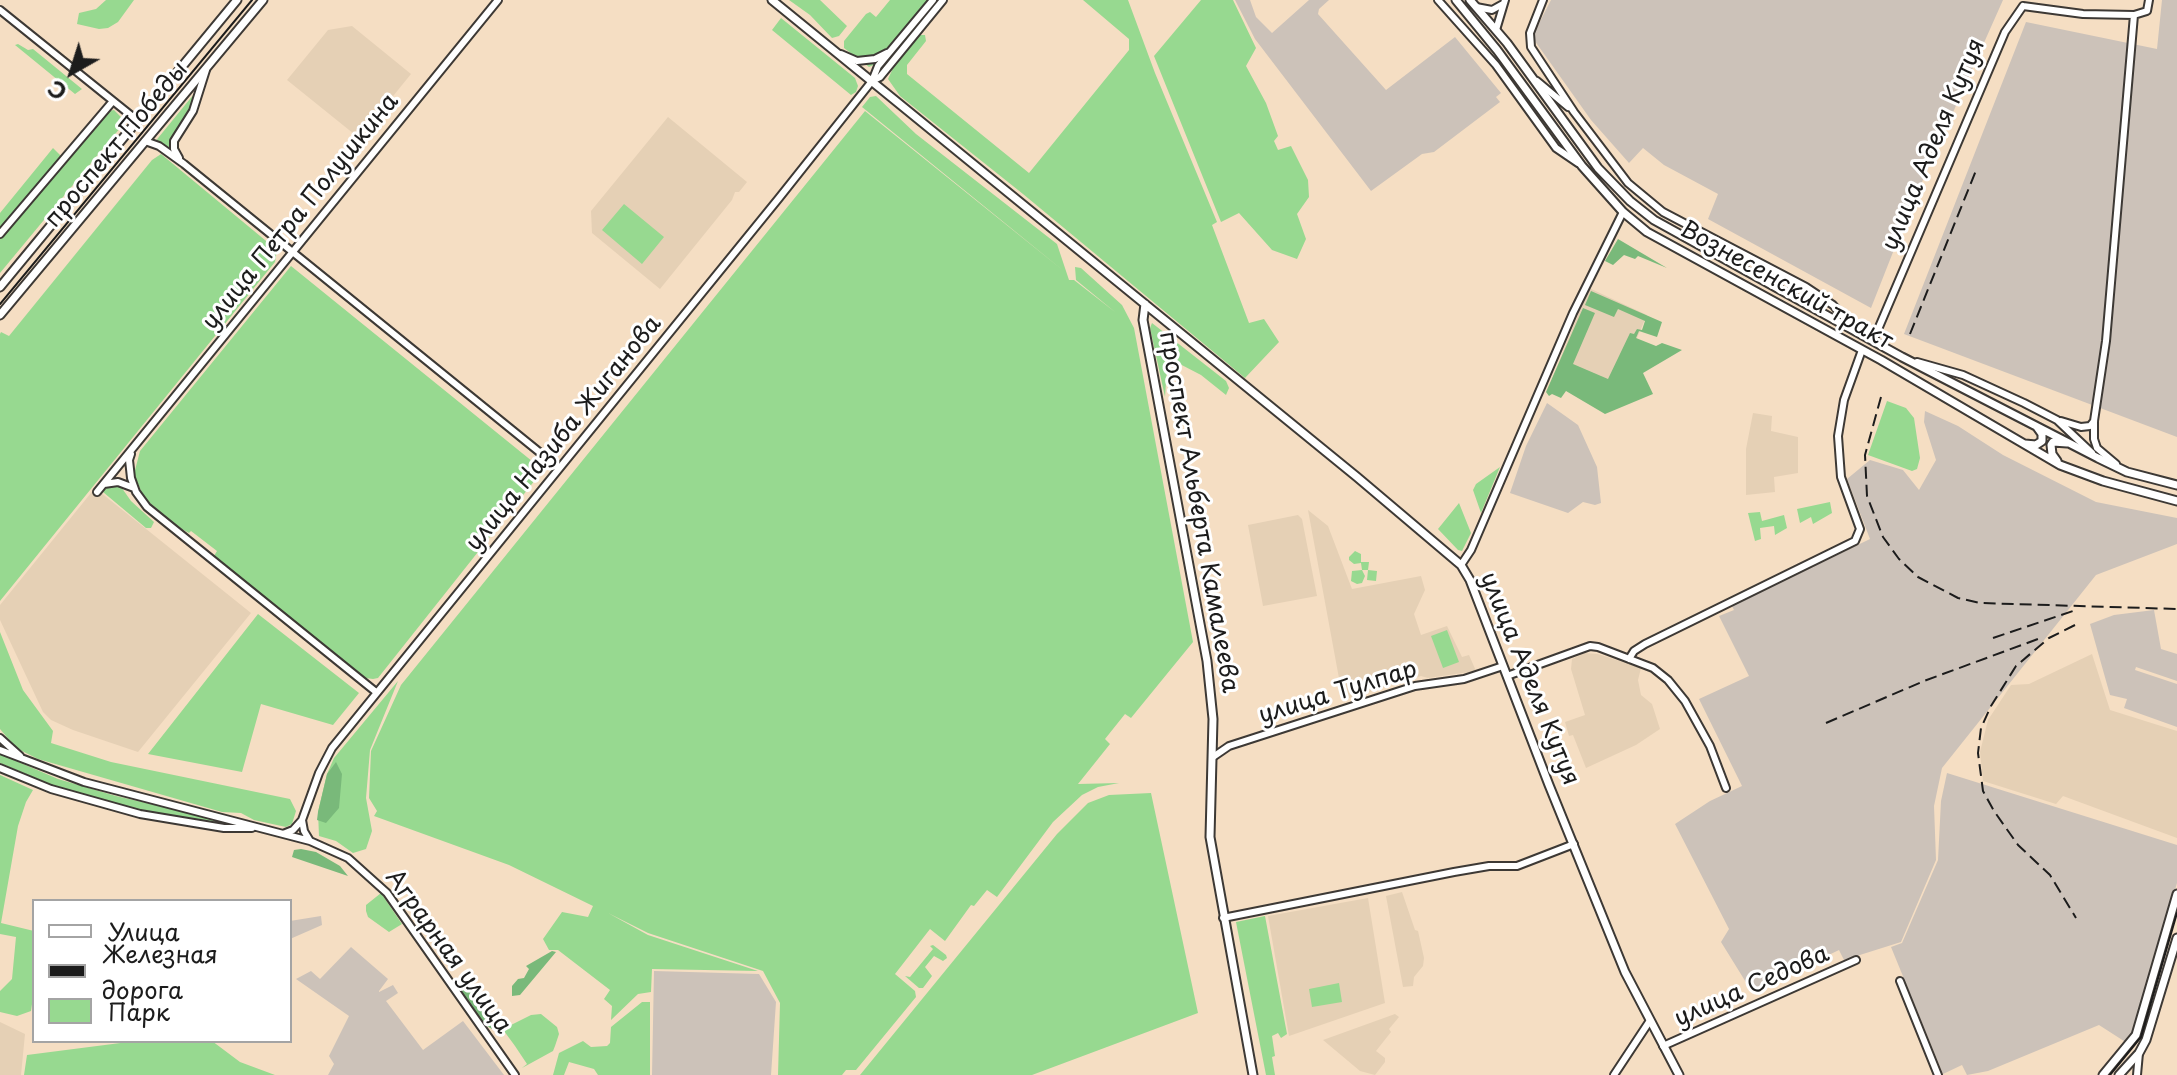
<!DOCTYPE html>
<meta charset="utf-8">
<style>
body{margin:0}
#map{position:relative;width:2177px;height:1075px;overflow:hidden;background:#f5dec3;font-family:"Playpen Sans",sans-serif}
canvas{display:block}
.legend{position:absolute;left:32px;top:899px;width:260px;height:144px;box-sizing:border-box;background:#fff;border:2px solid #a4a4a4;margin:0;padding:10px 14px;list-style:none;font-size:24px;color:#1c1c1c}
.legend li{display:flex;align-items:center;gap:16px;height:40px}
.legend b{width:40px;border:2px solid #a4a4a4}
.north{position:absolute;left:32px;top:32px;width:80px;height:80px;-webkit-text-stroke:6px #fff;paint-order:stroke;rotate:219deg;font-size:22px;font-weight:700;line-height:32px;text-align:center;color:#1c1c1c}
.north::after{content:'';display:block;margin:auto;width:28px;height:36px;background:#1c1c1c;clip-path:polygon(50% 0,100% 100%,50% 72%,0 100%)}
</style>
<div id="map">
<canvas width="2177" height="1075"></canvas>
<ul class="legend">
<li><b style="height:10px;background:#fff"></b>Улица</li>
<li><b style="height:10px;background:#1c1c1c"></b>Железная дорога</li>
<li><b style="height:22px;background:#97d990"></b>Парк</li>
</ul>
<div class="north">С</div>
</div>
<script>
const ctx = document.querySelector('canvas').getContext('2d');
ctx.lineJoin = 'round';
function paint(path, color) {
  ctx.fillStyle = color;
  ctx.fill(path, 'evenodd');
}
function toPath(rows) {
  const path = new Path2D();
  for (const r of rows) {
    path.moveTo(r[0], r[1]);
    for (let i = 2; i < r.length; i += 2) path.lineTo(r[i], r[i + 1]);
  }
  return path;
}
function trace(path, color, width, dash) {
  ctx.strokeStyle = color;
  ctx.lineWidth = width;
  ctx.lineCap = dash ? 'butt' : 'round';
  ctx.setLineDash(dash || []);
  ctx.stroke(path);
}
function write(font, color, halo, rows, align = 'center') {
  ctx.font = font + ' "Playpen Sans",sans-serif';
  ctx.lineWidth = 6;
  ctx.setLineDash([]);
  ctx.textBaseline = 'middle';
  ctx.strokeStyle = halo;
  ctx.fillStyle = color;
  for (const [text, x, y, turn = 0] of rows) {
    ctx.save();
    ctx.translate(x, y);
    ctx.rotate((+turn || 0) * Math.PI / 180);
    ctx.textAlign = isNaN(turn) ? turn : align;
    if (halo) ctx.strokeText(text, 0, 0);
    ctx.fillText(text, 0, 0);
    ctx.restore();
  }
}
const built = toPath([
 [352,26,411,74,359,138,287,80,328,30],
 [668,117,747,182,739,192,735,192,732,200,660,289,592,233,591,211],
 [1589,288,1647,315,1611,397,1584,394,1552,379],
 [1753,413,1772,416,1771,431,1798,437,1798,473,1774,477,1775,492,1746,495,1746,449],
 [95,488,251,613,138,752,73,730,51,720,43,712,0,620,0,605],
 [1308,510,1328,526,1352,589,1421,576,1425,590,1414,614,1421,635,1447,626,1462,657,1469,655,1476,671,1428,678,1421,676,1343,700],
 [1298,515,1302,519,1317,596,1263,606,1248,525],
 [1585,653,1598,654,1641,668,1638,680,1641,695,1652,704,1660,729,1636,745,1586,768,1573,735,1569,736,1565,722,1585,715,1571,669,1572,659],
 [2092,654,2110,710,2177,731,2177,838,2063,796,2056,804,1983,781,1980,752,1988,720,2011,685,2029,684],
 [1402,892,1415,930,1418,931,1424,958,1423,966,1414,977,1413,986,1403,987,1386,896],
 [1368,898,1385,1003,1289,1036,1268,916],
 [1395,1014,1399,1017,1389,1029,1391,1032,1376,1051,1385,1058,1385,1062,1375,1075,1360,1071,1323,1040],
 [0,1022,25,1034,21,1075,0,1075]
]);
const industrial = toPath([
 [1235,0,1250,0,1256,17,1272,33,1309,0,1329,0,1319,9,1318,14,1386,90,1455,37,1501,93,1496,97,1500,102,1434,152,1422,154,1371,191,1255,39],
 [1551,0,2003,0,1910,209,1871,308,1708,219,1718,194,1664,165,1643,148,1629,163,1591,120,1532,37],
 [2162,0,2177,0,2177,437,1904,334,2026,22,2157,49],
 [1547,403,1578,425,1597,467,1601,503,1595,505,1583,502,1568,513,1510,493,1526,446],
 [1925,411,1958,426,2003,455,2096,502,2177,518,2177,544,2096,575,1942,768,1934,806,1936,860,1901,942,1844,960,1839,950,1752,992,1721,942,1729,929,1675,824,1710,801,1742,786,1699,699,1749,676,1719,616,1734,610,1732,606,1870,539,1847,479,1870,460,1903,470,1919,490,1936,460,1924,422],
 [2154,610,2161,649,2177,654,2177,681,2136,667,2135,670,2177,684,2177,727,2124,708,2127,699,2110,695,2090,624,2114,615],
 [1947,773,2177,845,2177,883,2133,1034,2127,1043,2099,1025,1988,1071,1967,1075,1962,1065,1943,1074,1891,947,1902,943,1938,860,1941,801],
 [321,916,322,925,290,939,290,921],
 [351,947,388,979,379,991,379,992,393,985,398,993,386,1001,423,1050,463,1021,504,1075,328,1075,334,1064,329,1056,349,1016,296,979,311,971,320,979],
 [654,971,759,974,776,1002,771,1075,652,1075]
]);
const green = toPath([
 [106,0,134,0,118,22,108,28,99,29,77,24,79,13,96,9],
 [789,0,820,0,847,26,839,36,832,38,810,15],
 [890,0,930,0,889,47,880,62,869,67,844,48,844,41,866,14,870,12,876,17],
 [1083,0,1128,0,1155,73,1217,222,1212,225,1249,323,1264,319,1279,342,1245,378,1023,194,900,96,888,79,895,64,920,35,925,35,926,41,907,65,907,74,1029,173,1129,50,1129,39],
 [1201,0,1233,0,1256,48,1246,66,1266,103,1278,136,1274,141,1278,150,1291,146,1308,180,1309,197,1297,214,1306,239,1297,259,1272,250,1239,213,1221,222,1154,56],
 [781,18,855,78,858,86,856,92,851,95,772,30],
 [18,44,28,50,33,49,82,89,75,94,15,45],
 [194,94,196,94,194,106,173,138,174,155,154,143],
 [876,96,916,134,1057,244,1069,280,1074,280,1115,312,1076,280,1075,267,1081,268,1122,305,1134,328,1193,642,1131,718,1125,714,1105,739,1110,744,1078,784,1119,783,1098,787,1082,795,1053,822,997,897,987,890,974,906,971,905,945,941,930,929,895,974,915,991,916,997,856,1070,846,1070,842,1075,778,1075,780,1003,763,971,648,933,608,913,648,935,758,971,652,969,651,992,638,994,611,1020,612,1006,604,999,610,990,558,950,549,950,543,939,562,912,588,917,593,906,509,865,374,816,377,811,369,798,371,751,401,685,865,111,1065,272,862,107,870,97],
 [114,110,124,120,121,127,0,273,0,239,109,111],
 [53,148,61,156,0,229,0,213],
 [161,154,277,250,275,262,0,601,0,334,1,332,9,336,152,160],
 [624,204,664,237,642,264,602,230],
 [291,266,543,470,378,678,373,679,365,678,214,556,217,551,191,531,189,533,180,528,151,504,143,496,134,474,140,451],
 [1152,323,1226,381,1229,388,1226,395,1201,375,1174,361,1167,368,1165,397,1150,328],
 [1887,401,1906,408,1914,418,1920,458,1917,469,1912,471,1868,455],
 [1500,467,1481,513,1473,490,1476,484],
 [119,484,131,501,154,522,151,528,146,528,103,492,107,485],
 [1830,502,1832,513,1813,524,1811,517,1800,523,1797,509],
 [1459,503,1471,533,1462,551,1458,550,1438,529],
 [1760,512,1762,521,1784,515,1787,528,1775,535,1774,526,1760,528,1761,539,1755,541,1748,513],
 [1355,551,1361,554,1361,562,1369,562,1368,570,1377,571,1376,581,1367,580,1368,570,1362,570,1365,576,1362,583,1357,584,1351,581,1352,571,1362,570,1361,563,1354,564,1349,560,1349,557],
 [258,614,359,693,333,725,261,704,242,772,148,754],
 [1447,630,1459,662,1443,668,1431,636],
 [0,632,23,690,53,731,51,743,111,762,290,799,296,811,292,824,286,827,254,820,241,813,222,812,38,759,16,748,0,729],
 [398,681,370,750,366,798,372,831,366,849,353,853,336,841,319,836,318,812,327,774,334,758],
 [0,754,58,779,116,796,225,821,223,826,121,806,62,789,0,763],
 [0,775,33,790,26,802,18,826,1,923,34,931,34,990,31,1011,17,1016,0,1012,0,991,12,979,16,937,0,934],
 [1151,793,1198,1013,1032,1075,860,1075,1057,834,1088,803,1109,795],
 [381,893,402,924,389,932,368,917,366,911,366,905],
 [1265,916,1287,1034,1281,1038,1278,1033,1272,1036,1275,1056,1272,1057,1275,1075,1266,1075,1236,922],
 [933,945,946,955,947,958,943,961,934,956,925,967,932,976,923,988,919,988,905,976,910,977,933,949,930,946],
 [1339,983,1342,1002,1312,1007,1309,989],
 [642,1002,650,1002,650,1075,598,1075,594,1069,569,1062,564,1075,553,1075,559,1053,583,1041,591,1047,607,1046,610,1043,611,1027],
 [541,1014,557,1027,559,1034,555,1046,553,1051,522,1068,527,1064,515,1046,504,1031,495,1033,531,1015],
 [136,1041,212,1041,240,1062,275,1075,24,1075,27,1055]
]);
const forest = toPath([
 [1618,239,1667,268,1638,256,1635,259,1624,255,1613,265,1605,261],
 [1591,291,1662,322,1657,337,1639,331,1636,338,1656,346,1662,343,1682,350,1643,373,1653,394,1605,414,1566,391,1561,398,1552,394,1549,396,1546,392,1583,308,1595,313,1573,364,1608,379,1630,333,1634,334,1637,329,1642,330,1645,321,1618,309,1614,317,1585,305],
 [336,762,342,774,339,808,326,823,317,820,318,812,327,774],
 [301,849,316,852,340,866,348,876,292,857,294,850],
 [552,951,556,952,520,995,512,996,512,986,518,979,524,978,529,969,526,966],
 [465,980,497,1026,492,1029,485,1025,466,998,458,986]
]);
const minor = toPath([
 [1438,0,1496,65,1556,148,1578,163],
 [1543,0,1530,33,1531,47,1574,112,1628,183,1663,212,1806,287,1833,305,1854,329],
 [2023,6,2083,14,2134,15,2147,11,2149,0],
 [1476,7,1492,10,1501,5],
 [0,10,138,121],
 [1496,30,1505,0],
 [841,54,857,61,875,59,887,53],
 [872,81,880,77,943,0],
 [1537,81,1568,107],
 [145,141,159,146,184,164,559,468],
 [179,158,174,149,174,141,193,111,206,70],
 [0,234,113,101],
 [1873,341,2005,32,2023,6],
 [1917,362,1963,375,2024,403,2057,420,2092,453],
 [2061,421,2081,427,2090,426,2094,421],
 [131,454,129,460,131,478,136,492,147,507,376,692],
 [2116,464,2097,448,2094,439,2094,421,2106,341,2134,15],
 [104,484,118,482,134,488],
 [97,492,498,0],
 [1461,565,1471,550,1573,313,1623,212],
 [1629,659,1634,651,1645,644,1855,541,1860,529,1841,477,1838,436,1844,400,1862,350],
 [1507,676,1590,646,1598,647,1653,668,1668,680,1685,701,1710,746,1726,788],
 [0,738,20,756],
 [0,750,84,782,310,841,348,858,387,893,515,1075],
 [1213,757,1229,746,1415,686,1464,679,1503,666],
 [0,768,51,789,140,814,224,828,252,828],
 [302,820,304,831,310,841],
 [283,834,293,830,302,820,319,773,332,748,779,198,872,81,878,66,933,0],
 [1223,918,1454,872,1489,866,1517,866,1574,844],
 [1900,981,1938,1075],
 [1663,1046,1856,960],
 [1614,1075,1649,1022],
 [2137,1075,2139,1053]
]);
const major = toPath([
 [772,0,1357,477,1461,565,1470,580,1549,785,1625,972,1679,1075],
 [1456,0,1497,50,1582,166,1623,212,1647,232,1881,360,2060,465,2103,481,2177,501],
 [1470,0,1507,43,1598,168,1630,201,1654,220,1902,357,2098,458,2127,472,2177,485],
 [0,287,237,0],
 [1145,304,1143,320,1207,661,1213,719,1210,837,1253,1075],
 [0,315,263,0],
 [2025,444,2036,445,2042,441,2042,434,2037,427],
 [2057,461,2052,454,2051,445,2053,442,2067,443],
 [2103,1075,2136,1035,2177,894],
 [2119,1075,2139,1053,2146,1040,2177,938]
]);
const tram = toPath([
 [0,304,252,0],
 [2110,1075,2141,1037,2177,913]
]);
const rail = toPath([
 [1910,334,1977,168],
 [1881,397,1865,455,1867,496,1883,537,1899,559,1918,577,1958,598,1980,603,2177,609],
 [2075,625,2049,638,2016,666,1991,706,1981,728,1978,753,1983,791,1994,811,2018,845,2050,875,2076,918],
 [1993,638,2073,611],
 [1826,723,1924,681,2038,639]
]);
const streetNames = [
 ["проспект Победы",117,145,-50],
 ["улица Аделя Кутуя",1934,145,-67],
 ["улица Петра Полушкина",301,212,-51],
 ["Вознесенский тракт",1786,286,29],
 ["улица Назиба Жиганова",564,434,-51],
 ["проспект Альберта Камалеева",1198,512,80],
 ["улица Аделя Кутуя",1529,679,68],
 ["улица Тулпар",1338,693,-17],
 ["Аграрная улица",448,952,54],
 ["улица Седова",1752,987,-24]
];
paint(built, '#e5d0b5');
paint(industrial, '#ccc2b9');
paint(green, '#97d990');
paint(forest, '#79b97a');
trace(minor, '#3d3935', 10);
trace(major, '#3d3935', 11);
trace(minor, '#fff', 6);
trace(major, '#fff', 7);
trace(tram, '#1c1c1c', 2);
trace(rail, '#1c1c1c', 2, [12, 6]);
write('24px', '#1c1c1c', '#fff', streetNames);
</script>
